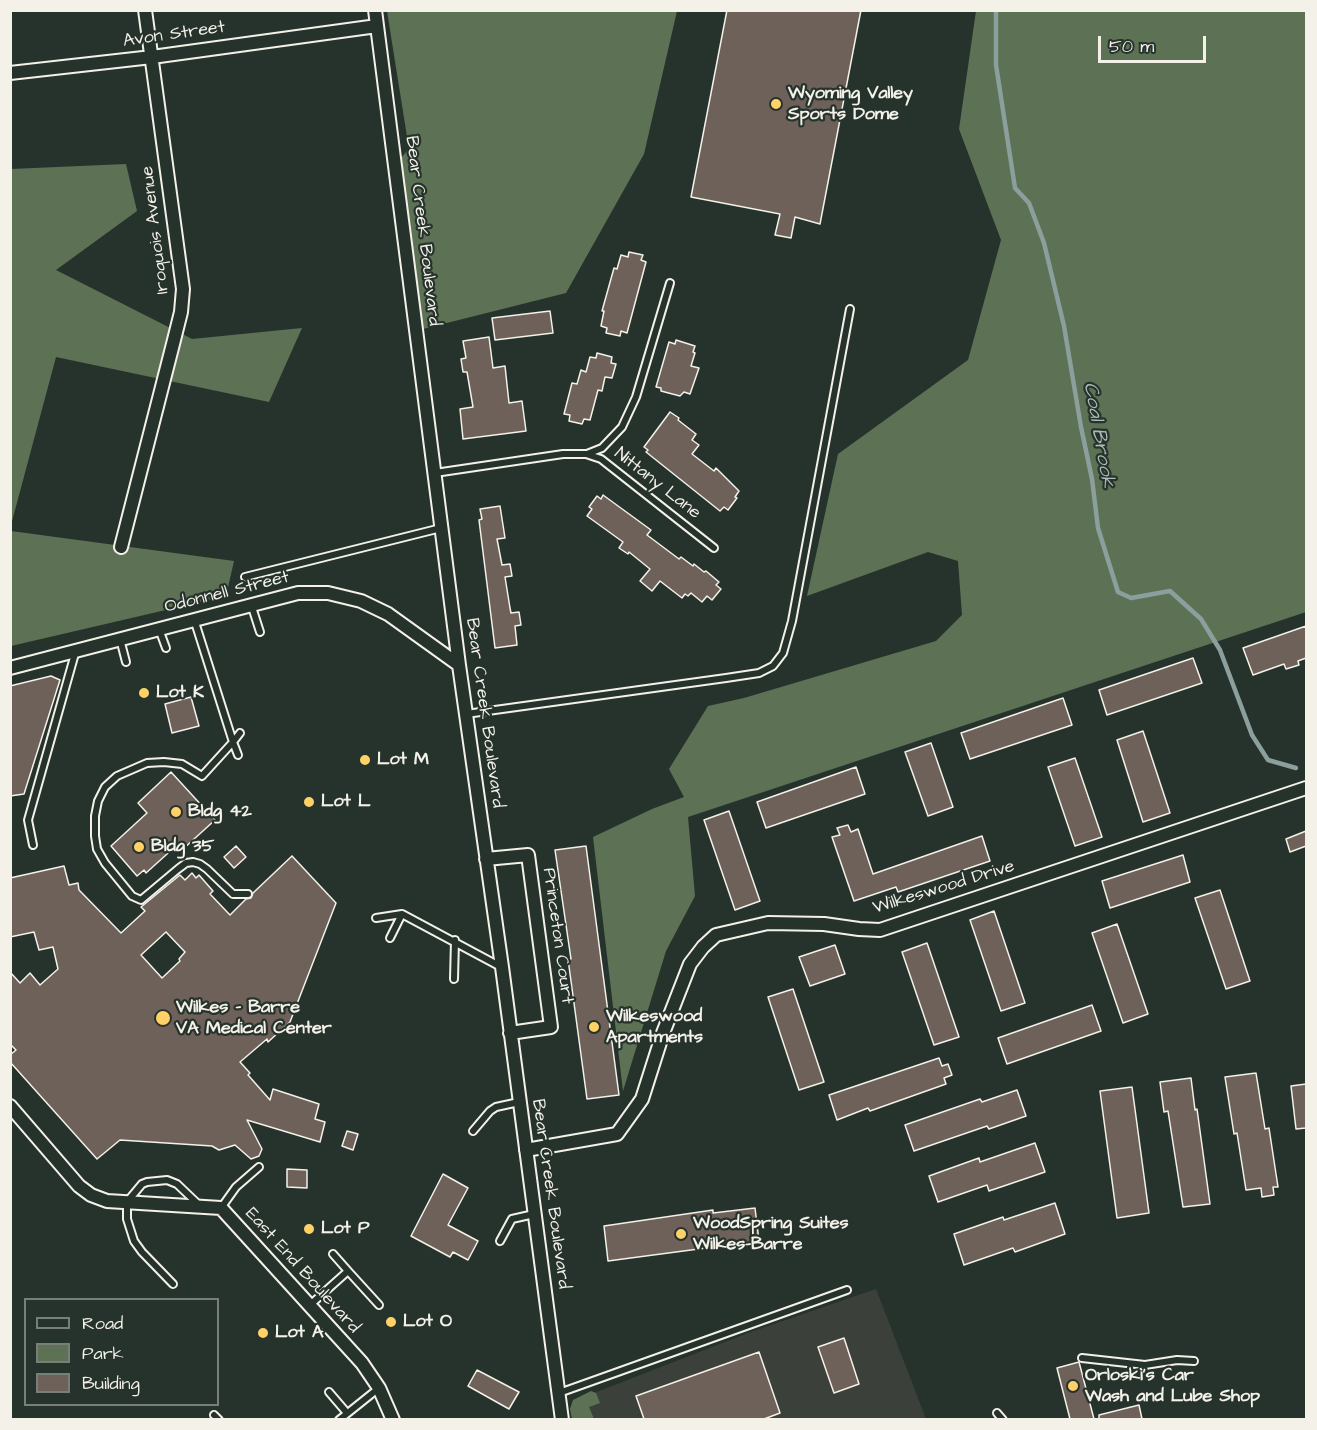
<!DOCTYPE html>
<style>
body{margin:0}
#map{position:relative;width:1317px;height:1430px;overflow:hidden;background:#26332d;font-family:"Architects Daughter",sans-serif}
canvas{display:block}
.frame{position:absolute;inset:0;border:12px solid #f4f1e8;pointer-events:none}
.legend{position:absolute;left:24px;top:1298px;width:195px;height:108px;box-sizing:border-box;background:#26332d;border:2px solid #787f78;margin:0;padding:8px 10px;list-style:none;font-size:18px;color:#f4f1e8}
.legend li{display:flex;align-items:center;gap:12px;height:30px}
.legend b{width:30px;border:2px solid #787f78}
.scale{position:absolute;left:1098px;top:36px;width:108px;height:27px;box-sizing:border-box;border:3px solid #f4f1e8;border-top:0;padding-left:8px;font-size:18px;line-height:21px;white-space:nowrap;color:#f4f1e8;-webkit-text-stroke:4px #26332d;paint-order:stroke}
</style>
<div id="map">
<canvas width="1317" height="1430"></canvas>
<div class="frame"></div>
<ul class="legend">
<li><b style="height:8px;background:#26332d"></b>Road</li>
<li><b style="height:16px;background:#5d7255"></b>Park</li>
<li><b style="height:16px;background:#6d615a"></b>Building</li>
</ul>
<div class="scale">50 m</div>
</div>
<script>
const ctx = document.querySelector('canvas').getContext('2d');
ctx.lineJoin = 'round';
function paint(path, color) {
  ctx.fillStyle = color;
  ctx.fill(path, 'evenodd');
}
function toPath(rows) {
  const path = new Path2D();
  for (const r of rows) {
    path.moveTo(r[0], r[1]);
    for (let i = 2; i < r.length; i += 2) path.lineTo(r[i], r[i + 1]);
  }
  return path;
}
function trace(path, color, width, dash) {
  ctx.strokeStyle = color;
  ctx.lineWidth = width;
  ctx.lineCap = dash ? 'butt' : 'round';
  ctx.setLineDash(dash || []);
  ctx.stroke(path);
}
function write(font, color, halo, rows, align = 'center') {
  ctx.font = font + ' "Architects Daughter",sans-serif';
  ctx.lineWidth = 4.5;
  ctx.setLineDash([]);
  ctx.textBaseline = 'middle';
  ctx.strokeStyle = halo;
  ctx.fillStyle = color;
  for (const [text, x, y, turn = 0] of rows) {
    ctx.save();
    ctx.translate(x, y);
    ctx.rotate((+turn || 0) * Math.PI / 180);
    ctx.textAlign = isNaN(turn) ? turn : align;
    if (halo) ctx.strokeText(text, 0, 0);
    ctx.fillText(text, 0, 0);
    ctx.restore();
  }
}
const built = toPath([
 [876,1289,926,1419,579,1420,584,1397,748,1333]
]);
const green = toPath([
 [387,11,677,11,644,154,566,293,423,329,401,158,416,140,408,143],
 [976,11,1306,11,1306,612,688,817,695,896,666,951,623,1091,593,837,652,809,684,797,669,769,708,706,744,698,936,641,962,615,958,561,928,552,807,596,838,454,968,360,1001,240,959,129],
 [126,164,137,211,56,270,192,339,302,328,269,402,56,357,11,525,11,169],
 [11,531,234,561,226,596,11,646],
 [591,1391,596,1393,600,1403,589,1407,594,1419,572,1419,570,1409,573,1400]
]);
const stream = toPath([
 [996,10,996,65,1015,188,1029,203,1044,243,1064,326,1081,427,1092,479,1098,528,1118,592,1131,598,1170,591,1201,619,1220,650,1252,735,1268,760,1296,768]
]);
const building = toPath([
 [727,10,861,10,820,224,795,217,791,238,775,235,780,214,691,197,727,10],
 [629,252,643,255,641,260,646,262,627,333,621,331,620,336,606,333,607,328,601,326,604,311,602,311,614,268,617,269,621,255,628,257,629,252],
 [550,311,553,333,495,340,492,318,550,311],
 [489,337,493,368,505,366,509,403,522,401,526,431,463,439,460,409,473,407,467,372,463,372,461,359,466,358,463,341,489,337],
 [676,340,695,346,693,352,695,353,691,366,699,368,690,394,684,392,680,396,661,391,661,388,656,387,669,342,675,344,676,340],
 [597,353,612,357,611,363,616,364,612,378,605,377,602,391,598,390,590,420,584,419,582,424,569,421,570,415,564,414,572,383,577,384,581,370,586,372,590,357,596,358,597,353],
 [670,412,679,418,678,420,696,434,692,440,699,445,692,454,714,471,716,468,739,491,735,497,737,498,728,510,724,507,720,511,646,452,648,450,644,447,670,412],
 [603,495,651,530,647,535,679,559,681,557,693,566,694,564,704,572,706,571,719,582,716,585,721,589,712,600,707,596,702,602,691,593,688,596,685,594,682,598,660,581,652,591,640,581,650,569,629,552,628,554,619,548,623,542,587,516,592,509,589,507,597,496,601,499,603,495],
 [500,506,505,538,497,539,502,565,510,564,512,576,505,577,510,608,511,613,519,612,521,625,515,626,517,645,495,648,479,520,482,519,480,509,500,506],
 [1306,626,1306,658,1298,661,1299,665,1286,669,1284,664,1253,675,1243,648,1306,626],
 [1193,658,1202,683,1107,715,1099,690,1193,658],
 [51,676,60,680,24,794,10,796,10,686,51,676],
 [191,697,199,726,172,733,165,704,191,697],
 [1063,698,1072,725,970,759,961,733,1063,698],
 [1143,731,1170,813,1143,822,1117,740,1143,731],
 [931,743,953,807,928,816,905,752,931,743],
 [1075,758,1102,837,1075,846,1048,767,1075,758],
 [856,767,865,794,766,828,757,802,856,767],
 [171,772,215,820,182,850,177,845,146,873,144,870,137,876,111,846,147,813,138,803,171,772],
 [729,811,760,901,735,910,704,820,729,811],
 [848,825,851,832,858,829,873,874,982,836,990,861,898,892,896,887,854,901,832,837,840,835,837,828,848,825],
 [1306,831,1306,846,1290,852,1286,839,1306,831],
 [236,846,246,857,234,868,224,857,236,846],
 [586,846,619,1095,587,1099,568,959,571,959,555,850,586,846],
 [1183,855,1190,882,1110,908,1102,881,1183,855],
 [292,856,336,903,290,1022,268,1042,267,1039,240,1062,250,1073,248,1075,270,1100,273,1089,319,1104,315,1119,325,1122,320,1142,247,1120,262,1149,259,1156,251,1159,235,1145,219,1150,212,1146,120,1140,97,1159,10,1062,10,1055,16,1050,10,1044,10,972,20,983,30,973,40,985,58,969,53,947,39,950,34,932,10,937,10,878,64,866,69,885,78,883,79,890,121,933,145,911,141,907,180,875,185,880,192,873,196,878,199,875,213,891,210,894,230,915,246,899,251,898,253,893,292,856],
 [166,932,185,952,179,959,180,961,162,978,141,955,166,932],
 [1220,890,1250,981,1226,989,1195,898,1220,890],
 [994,911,1025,1003,1001,1011,970,920,994,911],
 [1117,924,1148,1014,1123,1023,1092,933,1117,924],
 [927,943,959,1037,934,1045,902,952,927,943],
 [835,945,845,974,810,986,799,957,835,945],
 [793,989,824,1082,799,1090,768,997,793,989],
 [1092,1005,1101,1031,1007,1064,998,1038,1092,1005],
 [939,1058,942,1066,948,1064,952,1075,944,1078,946,1084,870,1111,868,1108,837,1120,829,1095,939,1058],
 [1256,1073,1265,1129,1269,1128,1278,1187,1273,1187,1274,1195,1262,1197,1261,1188,1246,1190,1237,1133,1234,1134,1225,1077,1256,1073],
 [1191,1078,1195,1110,1197,1109,1210,1204,1183,1207,1168,1111,1164,1112,1160,1082,1191,1078],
 [1306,1084,1306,1128,1296,1129,1291,1086,1306,1084],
 [1132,1087,1149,1213,1117,1218,1100,1091,1132,1087],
 [1017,1090,1026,1116,989,1129,987,1126,914,1151,905,1125,980,1099,982,1102,1017,1090],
 [347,1131,358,1134,353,1150,342,1146,347,1131],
 [1035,1143,1045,1172,989,1191,987,1185,938,1202,929,1176,979,1158,980,1162,1035,1143],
 [287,1169,307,1170,307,1188,287,1187,287,1169],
 [443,1174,468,1188,448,1225,478,1241,468,1260,453,1252,450,1257,411,1236,443,1174],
 [1055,1203,1065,1234,1015,1252,1013,1248,964,1265,954,1234,1003,1217,1004,1220,1055,1203],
 [755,1208,759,1241,608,1261,604,1226,713,1210,713,1213,755,1208],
 [844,1338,859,1384,834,1393,818,1347,844,1338],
 [759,1352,780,1413,764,1419,644,1419,636,1396,759,1352],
 [1079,1362,1094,1419,1070,1419,1057,1368,1079,1362],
 [477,1370,519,1392,509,1409,468,1386,477,1370],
 [1139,1405,1142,1419,1099,1419,1099,1415,1139,1405]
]);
const lane = toPath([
 [587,454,602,448,622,427,636,397,670,283],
 [435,473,563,454,586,454,601,459,714,548],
 [245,577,441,528],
 [251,604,260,632],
 [194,619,233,742,202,776,182,764,164,762,147,763,117,776,105,787,98,801,95,816,95,836,97,849,105,863,132,896,141,900,178,869,186,863,193,862,200,864,207,869,233,894,248,894],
 [159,629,166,648],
 [120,639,126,662],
 [466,714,726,678,759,673,773,666,783,653,792,621,850,309],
 [238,755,233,742,240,733],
 [33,845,28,820,76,650],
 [376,918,402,914,501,967],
 [390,938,402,914],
 [454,979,455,940],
 [473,1131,490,1111,496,1107,519,1102],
 [221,1208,236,1187,259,1167],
 [500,1241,512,1219,534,1214],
 [348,1271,379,1305],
 [173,1284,142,1252,134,1241,127,1219,127,1202,142,1184,147,1182,167,1180,177,1184,199,1205],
 [310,1305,348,1271,333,1254],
 [1082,1358,1145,1365,1177,1360,1194,1361],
 [329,1392,347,1413],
 [559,1393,847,1290],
 [997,1413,1003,1420],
 [214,1415,219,1420],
 [339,1420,379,1388]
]);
const street = toPath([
 [375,10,459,665,502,967,562,1420],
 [10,73,152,57,377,26],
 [121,547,174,340,181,312,183,289,145,10],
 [10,668,298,593,328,593,361,601,388,614,459,665],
 [486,859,528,855,551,1027,510,1033],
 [10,1106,79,1186,91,1195,107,1201,221,1208,362,1363,379,1388,393,1420],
 [526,1150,617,1134,642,1099,663,1033,690,964,703,947,716,935,768,923,824,924,859,929,880,930,1306,788]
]);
const markers = [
 [776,104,6,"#ffd166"],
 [144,693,6,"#ffd166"],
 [365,760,6,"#ffd166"],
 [309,802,6,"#ffd166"],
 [176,812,6,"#ffd166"],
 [139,847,6,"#ffd166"],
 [163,1018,8,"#ffd166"],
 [594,1027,6,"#ffd166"],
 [309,1229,6,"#ffd166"],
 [681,1234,6,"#ffd166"],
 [391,1322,6,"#ffd166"],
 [263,1333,6,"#ffd166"],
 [1073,1386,6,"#ffd166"]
];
const streetNames = [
 ["Avon Street",174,35,-8],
 ["Iroquois Avenue",156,230,-97],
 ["Bear Creek Boulevard",422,231,83],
 ["Nittany Lane",657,484,38],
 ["Odonnell Street",227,593,-14],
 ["Bear Creek Boulevard",484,713,82],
 ["Wilkeswood Drive",944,888,-17],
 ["Princeton Court",557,936,82],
 ["Bear Creek Boulevard",550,1194,82],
 ["East End Boulevard",302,1271,48]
];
const poiNames = [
 ["Wyoming Valley",788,94],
 ["Sports Dome",788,115],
 ["Lot K",156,693],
 ["Lot M",377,760],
 ["Lot L",321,802],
 ["Bldg 42",188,812],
 ["Bldg 35",151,847],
 ["Wilkes - Barre",176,1008],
 ["VA Medical Center",176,1029],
 ["Wilkeswood",606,1017],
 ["Apartments",606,1038],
 ["WoodSpring Suites",693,1224],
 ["Wilkes-Barre",693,1245],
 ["Lot P",321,1229],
 ["Lot O",403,1322],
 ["Lot A",275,1333],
 ["Orloski's Car",1085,1376],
 ["Wash and Lube Shop",1085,1397]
];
const waterNames = [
 ["Coal Brook",1098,435,80]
];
paint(built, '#3b413a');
paint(green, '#5d7255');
trace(stream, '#8b9f9d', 4.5);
paint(building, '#6d615a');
trace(building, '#f4f1e8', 1.5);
trace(lane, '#f4f1e8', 10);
trace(street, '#f4f1e8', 16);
trace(lane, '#26332d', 6);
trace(street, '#26332d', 12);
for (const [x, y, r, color] of markers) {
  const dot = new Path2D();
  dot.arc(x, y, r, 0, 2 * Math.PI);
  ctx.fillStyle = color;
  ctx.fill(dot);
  trace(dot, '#26332d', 2);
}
write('18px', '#f4f1e8', '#26332d', streetNames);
write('bold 18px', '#f4f1e8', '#26332d', poiNames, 'left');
write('italic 20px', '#aebbb6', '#26332d', waterNames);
</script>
